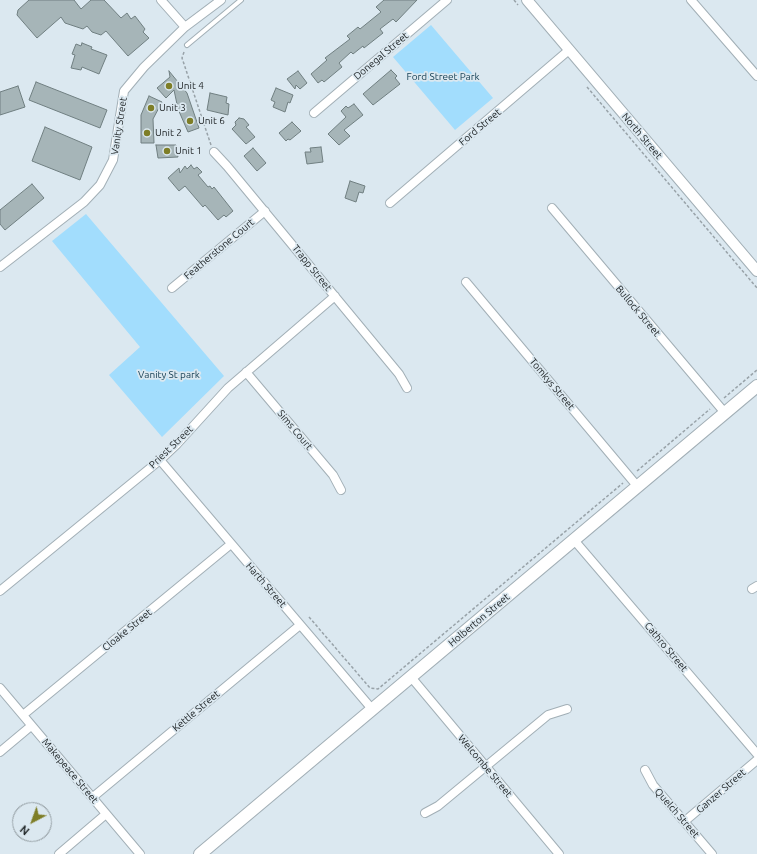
<!DOCTYPE html>
<style>
body{margin:0}
#map{position:relative;width:757px;height:854px;overflow:hidden;background:#dbe8f0;font-family:Ubuntu,sans-serif}
canvas{display:block}
.north{position:absolute;left:12px;top:802px;width:40px;height:40px;box-sizing:border-box;background:#dbe8f0;border:1px solid #8f999e;border-radius:50%;rotate:221deg;font-size:11px;font-weight:700;line-height:16px;text-align:center;color:#1d2224}
.north::after{content:'';display:block;margin:auto;width:14px;height:18px;background:#7e7e27;clip-path:polygon(50% 0,100% 100%,50% 72%,0 100%)}
</style>
<div id="map">
<canvas width="757" height="854"></canvas>
<div class="north">N</div>
</div>
<script>
const ctx = document.querySelector('canvas').getContext('2d');
ctx.lineJoin = 'round';
function paint(path, color) {
  ctx.fillStyle = color;
  ctx.fill(path, 'evenodd');
}
function toPath(rows) {
  const path = new Path2D();
  for (const r of rows) {
    path.moveTo(r[0], r[1]);
    for (let i = 2; i < r.length; i += 2) path.lineTo(r[i], r[i + 1]);
  }
  return path;
}
function trace(path, color, width, dash) {
  ctx.strokeStyle = color;
  ctx.lineWidth = width;
  ctx.lineCap = dash ? 'butt' : 'round';
  ctx.setLineDash(dash || []);
  ctx.stroke(path);
}
function write(font, color, halo, rows, align = 'center') {
  ctx.font = font + ' Ubuntu,sans-serif';
  ctx.lineWidth = 3.5;
  ctx.setLineDash([]);
  ctx.textBaseline = 'middle';
  ctx.strokeStyle = halo;
  ctx.fillStyle = color;
  for (const [text, x, y, turn = 0] of rows) {
    ctx.save();
    ctx.translate(x, y);
    ctx.rotate((+turn || 0) * Math.PI / 180);
    ctx.textAlign = isNaN(turn) ? turn : align;
    if (halo) ctx.strokeText(text, 0, 0);
    ctx.fillText(text, 0, 0);
    ctx.restore();
  }
}
const green = toPath([
 [431,25,493,98,455,130,393,57],
 [86,214,224,376,162,437,109,375,140,347,52,241]
]);
const building = toPath([
 [29,0,74,0,81,9,91,0,104,0,121,18,127,13,131,19,135,16,145,29,143,32,149,38,128,56,106,31,101,35,92,32,87,26,83,29,65,23,61,17,37,38,17,15,18,10,29,0],
 [384,0,417,0,396,22,393,19,380,29,383,33,364,48,363,46,353,54,351,52,339,63,342,67,324,82,322,80,318,83,311,74,327,60,325,58,350,39,347,36,358,27,360,29,381,12,376,7,384,0],
 [82,43,92,47,91,49,107,55,99,74,82,67,81,70,71,68,75,55,72,54,76,44,81,46,82,43],
 [391,70,397,76,395,78,400,84,373,105,363,94,391,70],
 [169,71,187,93,199,128,188,132,178,109,174,90,166,98,157,88,170,77,169,71],
 [298,71,307,83,300,89,296,85,295,89,287,79,298,71],
 [36,82,107,110,100,128,29,100,36,82],
 [18,86,25,107,0,115,0,92,18,86],
 [276,88,293,95,290,103,288,102,285,112,273,107,275,102,271,100,276,88],
 [210,93,227,97,226,103,229,104,228,115,207,110,210,93],
 [149,96,162,102,153,119,154,143,141,143,141,115,149,96],
 [354,104,363,115,344,130,350,136,339,145,328,134,346,117,341,111,346,106,348,108,354,104],
 [239,118,244,119,249,125,246,127,255,137,246,144,232,129,236,125,235,122,239,118],
 [292,122,301,131,290,140,288,139,286,141,279,133,292,122],
 [45,127,92,147,80,180,32,161,45,127],
 [156,145,176,145,178,157,158,158,156,145],
 [321,147,323,162,307,164,305,152,311,152,310,148,321,147],
 [253,148,266,163,257,171,244,156,253,148],
 [191,165,194,169,197,167,202,172,198,175,208,187,210,186,212,189,214,187,233,211,226,217,224,215,218,220,205,205,203,207,185,186,179,191,168,178,179,168,180,173,185,166,187,169,191,165],
 [350,181,365,186,363,193,359,192,356,202,345,198,350,181],
 [32,184,44,198,5,230,0,224,0,210,32,184]
]);
const path = toPath([
 [514,0,518,5],
 [184,52,182,58,211,145],
 [587,87,757,288],
 [724,398,757,370],
 [637,471,710,409],
 [309,617,370,688,378,689,623,483]
]);
const service = toPath([
 [187,45,241,0]
]);
const minor = toPath([
 [161,0,185,27],
 [691,0,757,76],
 [314,113,447,0],
 [214,152,227,166,399,374,407,388],
 [390,203,569,50],
 [552,208,725,413],
 [0,267,84,202,100,185,113,160,124,91,144,67,185,27,221,0],
 [466,282,638,487],
 [172,288,265,211],
 [246,372,333,475,341,490],
 [160,460,372,709],
 [574,540,757,754],
 [752,589,757,586],
 [0,591,160,460,177,444,228,388,335,296],
 [411,677,559,854],
 [0,688,140,854],
 [23,715,231,544],
 [0,752,31,726],
 [645,770,653,785,712,854],
 [93,797,300,625],
 [425,813,438,806,548,715,567,709],
 [685,821,757,760],
 [59,854,106,814]
]);
const tertiary = toPath([
 [527,0,757,271]
]);
const secondary = toPath([
 [200,854,757,386]
]);
const markers = [
 [169,86,4,"#7e7e27"],
 [151,108,4,"#7e7e27"],
 [190,121,4,"#7e7e27"],
 [147,133,4,"#7e7e27"],
 [167,151,4,"#7e7e27"]
];
const streetNames = [
 ["Donegal Street",381,56,-40],
 ["Vanity Street",119,126,-81],
 ["Ford Street",480,127,-40],
 ["North Street",642,136,50],
 ["Featherstone Court",219,249,-40],
 ["Trapp Street",312,268,51],
 ["Bullock Street",638,311,50],
 ["Tomkys Street",552,384,50],
 ["Sims Court",295,430,50],
 ["Priest Street",171,447,-44],
 ["Harth Street",266,585,49],
 ["Holberton Street",479,620,-40],
 ["Cloake Street",127,630,-39],
 ["Cathro Street",666,647,50],
 ["Kettle Street",196,711,-40],
 ["Welcombe Street",485,766,50],
 ["Makepeace Street",70,771,50],
 ["Ganzer Street",721,791,-41],
 ["Quelch Street",677,813,49]
];
const parkNames = [
 ["Ford Street Park",443,77],
 ["Vanity St park",169,375]
];
const poiNames = [
 ["Unit 4",177,86],
 ["Unit 3",159,108],
 ["Unit 6",198,121],
 ["Unit 2",155,133],
 ["Unit 1",175,151]
];
paint(green, '#a2ddfd');
paint(building, '#a6b5b8');
trace(building, '#707f81', 1);
trace(service, '#a2afb6', 6);
trace(minor, '#a2afb6', 10);
trace(tertiary, '#a2afb6', 12);
trace(secondary, '#a2afb6', 14);
trace(path, '#98a2a8', 1.5, [3, 2]);
trace(service, '#fff', 4);
trace(minor, '#fff', 8);
trace(tertiary, '#fff', 10);
trace(secondary, '#fff', 12);
for (const [x, y, r, color] of markers) {
  const dot = new Path2D();
  dot.arc(x, y, r, 0, 2 * Math.PI);
  ctx.fillStyle = color;
  ctx.fill(dot);
  trace(dot, '#dbe8f0', 1.5);
}
write('10px', '#1d2224', '#dbe8f0', streetNames);
write('10px', '#123c50', '#dbe8f0', parkNames);
write('10px', '#1d2224', '#dbe8f0', poiNames, 'left');
</script>
